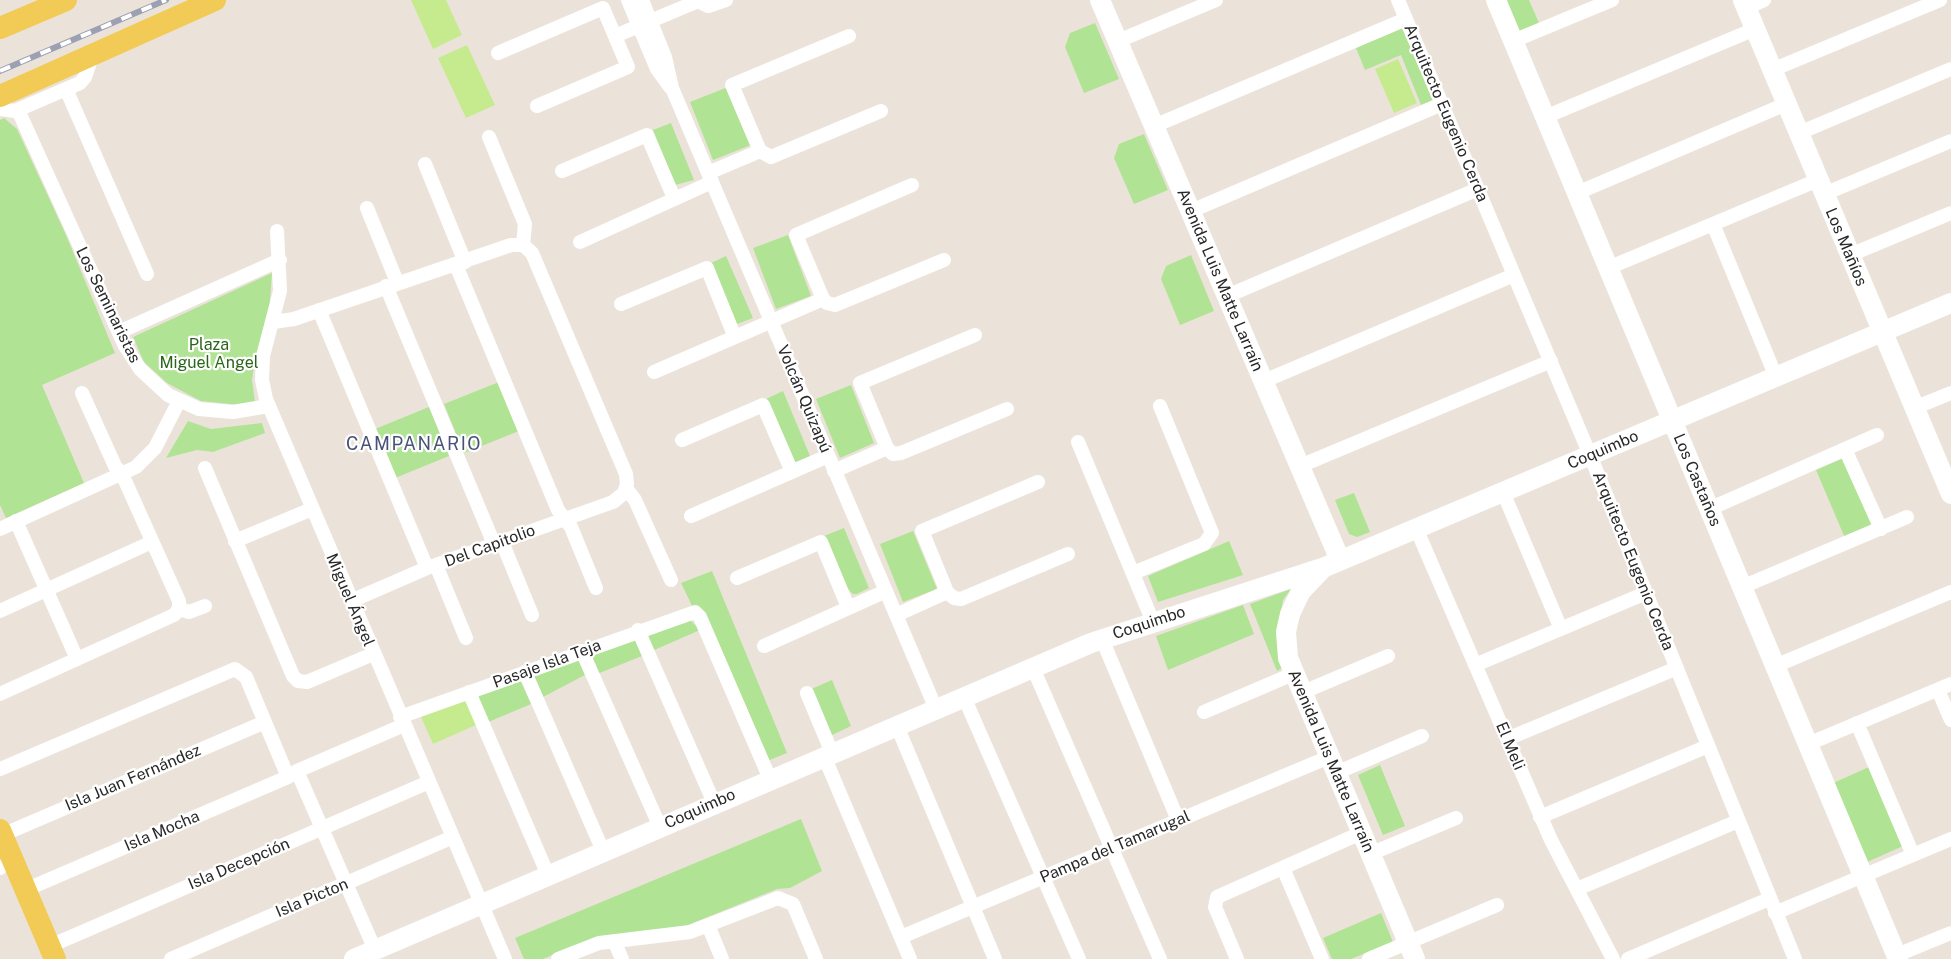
<!DOCTYPE html>
<meta charset="utf-8">
<style>
body{margin:0}
canvas{display:block;background:#ebe3d9}
</style>
<canvas width="1951" height="959"></canvas>
<script>
const ctx = document.querySelector('canvas').getContext('2d');
ctx.lineJoin = 'round';
function paint(path, color) {
  ctx.fillStyle = color;
  ctx.fill(path, 'evenodd');
}
function toPath(rows) {
  const path = new Path2D();
  for (const r of rows) {
    path.moveTo(r[0], r[1]);
    for (let i = 2; i < r.length; i += 2) path.lineTo(r[i], r[i + 1]);
  }
  return path;
}
function trace(path, color, width, dash) {
  ctx.strokeStyle = color;
  ctx.lineWidth = width;
  ctx.lineCap = dash ? 'butt' : 'round';
  ctx.setLineDash(dash || []);
  ctx.stroke(path);
}
function write(font, color, halo, rows, align = 'center') {
  ctx.font = font + ' "Public Sans",sans-serif';
  ctx.lineWidth = 4.5;
  ctx.setLineDash([]);
  ctx.textBaseline = 'middle';
  ctx.strokeStyle = halo;
  ctx.fillStyle = color;
  for (const [text, x, y, turn = 0] of rows) {
    ctx.save();
    ctx.translate(x, y);
    ctx.rotate((+turn || 0) * Math.PI / 180);
    ctx.textAlign = isNaN(turn) ? turn : align;
    if (halo) ctx.strokeText(text, 0, 0);
    ctx.fillText(text, 0, 0);
    ctx.restore();
  }
}
const green = toPath([
 [1505,0,1529,0,1539,23,1519,32],
 [1095,23,1119,79,1084,93,1065,47,1070,33],
 [1403,28,1433,100,1421,105,1401,55,1365,70,1356,48],
 [728,87,751,145,713,160,690,102],
 [4,118,17,129,66,235,115,353,42,385,84,483,6,518,0,505,0,120],
 [671,123,694,180,675,185,653,130],
 [1144,134,1168,190,1134,204,1114,158,1119,144],
 [788,235,811,296,776,309,753,248],
 [1191,255,1214,311,1180,325,1161,279,1166,266],
 [726,256,753,318,737,324,711,263],
 [272,273,269,313,254,365,252,380,255,402,240,405,201,401,167,383,144,362,133,337],
 [499,382,519,431,464,453,444,404],
 [851,385,874,443,840,458,816,399],
 [783,391,810,456,793,463,766,399],
 [429,407,449,456,395,478,375,429],
 [188,421,211,429,262,423,265,433,213,452,197,450,166,458],
 [1844,458,1874,526,1845,538,1816,470],
 [1354,493,1370,532,1357,537,1349,534,1335,500],
 [844,528,869,588,857,594,853,594,847,588,824,536],
 [913,531,937,589,903,602,880,544],
 [1229,541,1243,575,1158,602,1148,576],
 [712,571,787,753,767,761,681,583],
 [1291,589,1283,600,1280,619,1285,666,1277,671,1250,604],
 [1243,605,1254,634,1168,670,1156,636],
 [688,618,700,630,652,651,647,637,649,633],
 [631,638,636,640,642,656,597,674,590,656],
 [578,659,585,675,541,698,534,680,535,675],
 [832,680,851,726,830,736,809,690],
 [517,681,521,682,531,704,486,723,477,699,480,694],
 [1380,765,1405,826,1383,835,1358,775],
 [1869,767,1903,846,1865,863,1831,784],
 [801,819,822,871,790,888,777,889,683,927,570,947,543,959,524,959,515,938],
 [1381,913,1393,942,1351,959,1332,959,1323,938]
]);
const pitch = toPath([
 [411,0,446,0,462,35,433,49],
 [467,45,495,105,466,118,438,58],
 [1398,59,1417,103,1394,113,1375,69],
 [465,699,476,725,433,744,421,717]
]);
const street = toPath([
 [628,0,657,69,670,87],
 [642,0,665,57,672,88,936,709],
 [1398,0,1590,455,1795,959],
 [698,1,708,6,726,0],
 [1746,8,1764,0],
 [615,36,698,1],
 [1118,41,1216,0],
 [1513,41,1612,0],
 [498,53,603,8,628,67,537,106],
 [1772,70,1940,0],
 [66,89,147,274],
 [0,109,15,111,80,83,85,77,93,54],
 [18,110,125,346,140,369,168,395,199,409,233,412,268,406],
 [1545,117,1755,29],
 [1154,126,1406,19],
 [1799,133,1951,69],
 [489,137,525,224,523,245],
 [760,151,732,85,849,36],
 [760,151,771,157,881,111],
 [425,164,465,262],
 [562,171,647,135,674,198],
 [708,173,760,151],
 [912,185,796,235,823,299,827,303,835,305,944,260],
 [1577,193,1786,104],
 [1824,194,1951,141],
 [367,208,397,282],
 [1191,211,1442,104],
 [1713,224,1776,377],
 [277,231,280,291,263,356,262,380,266,399,505,959],
 [580,242,712,182],
 [1850,255,1951,213],
 [456,265,558,510,571,527,596,588],
 [1608,268,1818,180],
 [386,286,494,544],
 [1227,296,1478,189],
 [621,304,707,268,734,335],
 [319,310,427,568],
 [273,322,294,319,511,245,523,245],
 [119,332,280,260],
 [975,335,860,383,887,448,893,454,901,453,1007,409],
 [654,372,823,299],
 [1264,381,1514,275],
 [82,393,115,466,122,474,179,601,179,609],
 [1914,408,1951,393],
 [682,440,763,405,792,472],
 [1078,442,1153,622],
 [1845,449,1881,529],
 [1300,466,1551,361],
 [205,468,293,676,298,681,307,682,373,654],
 [834,471,887,448],
 [1038,482,922,531,947,592,954,598,961,599,1068,554],
 [626,488,635,500,671,580],
 [1503,492,1561,629],
 [1709,509,1877,435],
 [691,516,828,456],
 [16,521,77,659],
 [1416,528,1551,840,1613,959],
 [0,529,136,467,155,448,179,401],
 [235,541,312,509],
 [502,542,532,615],
 [436,565,466,638],
 [1133,573,1204,544,1212,533,1160,406],
 [737,578,821,542,848,607],
 [1742,587,1907,517],
 [351,601,427,568,613,502,624,493,627,484,626,474,532,253,523,245],
 [179,609,189,612,205,606],
 [0,611,152,542],
 [896,615,947,592],
 [638,630,714,803],
 [1102,639,1178,820],
 [764,646,886,591],
 [582,651,660,827],
 [1475,665,1646,593],
 [1775,666,1951,592],
 [1033,668,1160,959],
 [525,672,603,851],
 [1938,690,1951,720],
 [469,692,548,875],
 [807,693,832,753],
 [1301,693,1388,656],
 [0,694,174,615,179,609],
 [964,697,1079,959],
 [1204,712,1293,674],
 [400,717,695,612,700,617,770,779],
 [1857,723,1913,855],
 [897,726,995,959],
 [1507,739,1677,668],
 [1808,744,1951,684],
 [824,756,910,959],
 [0,769,235,669,246,677,288,777],
 [297,771,375,950],
 [1336,773,1422,736],
 [1540,817,1708,746],
 [2,835,265,722],
 [1370,854,1456,818],
 [0,868,1,867],
 [1283,868,1322,959],
 [1577,889,1738,821],
 [25,890,288,777,297,771,404,725],
 [1775,913,1951,839],
 [708,925,722,959],
 [901,937,1329,757],
 [614,941,622,959],
 [50,946,429,782],
 [1897,955,1951,933],
 [171,959,453,837],
 [558,959,599,943,690,932,778,898,793,904,816,959],
 [1237,959,1215,907,1217,897,1361,833],
 [1369,959,1497,905],
 [1628,959,1769,899]
]);
const secondary = toPath([
 [1100,0,1340,560],
 [1496,0,1898,959],
 [1743,0,1951,494],
 [1323,568,1301,591,1290,614,1286,632,1288,658,1415,959],
 [354,959,1091,643,1325,567,1951,303]
]);
const primary = toPath([
 [0,28,66,0],
 [0,96,215,0],
 [0,830,55,959]
]);
const rail = toPath([
 [0,71,166,0]
]);
const streetNames = [
 ["Arquitecto Eugenio Cerda",1446,113,67],
 ["Los Mañíos",1846,247,67],
 ["Avenida Luis Matte Larraín",1220,280,67],
 ["Los Seminaristas",108,305,64],
 ["Volcán Quizapú",804,399,67],
 ["Coquimbo",1603,450,-23],
 ["Los Castaños",1697,480,67],
 ["Del Capitolio",490,546,-20],
 ["Arquitecto Eugenio Cerda",1633,561,68],
 ["Miguel Ángel",350,600,67],
 ["Coquimbo",1149,623,-18],
 ["Pasaje Isla Teja",547,664,-20],
 ["El Meli",1510,746,67],
 ["Avenida Luis Matte Larraín",1331,761,67],
 ["Isla Juan Fernández",133,778,-23],
 ["Coquimbo",700,809,-24],
 ["Isla Mocha",162,831,-23],
 ["Pampa del Tamarugal",1115,847,-23],
 ["Isla Decepción",239,864,-23],
 ["Isla Picton",312,898,-23]
];
const parkNames = [
 ["Plaza",209,345],
 ["Miguel Angel",209,363]
];
const neighbourhoodNames = [
 ["CAMPANARIO",414,444]
];
paint(green, '#b0e394');
paint(pitch, '#c6eb8f');
trace(street, '#fff', 14);
trace(secondary, '#fff', 20);
trace(primary, '#f2cb57', 22);
trace(rail, '#9ca0b3', 6);
trace(rail, '#fff', 4, [11]);
write('16px', '#282828', '#fff', streetNames);
write('16px', '#296518', '#fff', parkNames);
ctx.letterSpacing = '1.5px';
write('18px', '#485279', '#fff', neighbourhoodNames);
ctx.letterSpacing = '0px';
</script>
